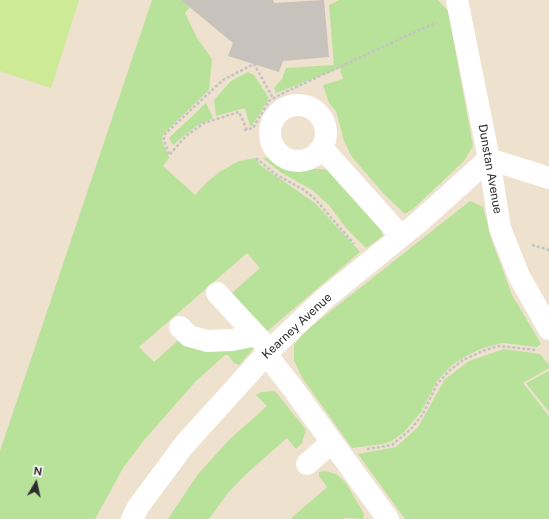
<!DOCTYPE html>
<style>
body{margin:0}
#map{position:relative;width:549px;height:519px;overflow:hidden;background:#ede5dd;font-family:"Public Sans",sans-serif}
canvas{display:block}
.north{position:absolute;left:16px;top:463px;width:40px;height:40px;-webkit-text-stroke:3px #fff;paint-order:stroke;rotate:9deg;font-size:11px;font-weight:700;line-height:16px;text-align:center;color:#2b2b2b}
.north::after{content:'';display:block;margin:auto;width:14px;height:18px;background:#2b2b2b;clip-path:polygon(50% 0,100% 100%,50% 72%,0 100%)}
</style>
<div id="map">
<canvas width="549" height="519"></canvas>
<div class="north">N</div>
</div>
<script>
const ctx = document.querySelector('canvas').getContext('2d');
ctx.lineJoin = 'round';
function paint(path, color) {
  ctx.fillStyle = color;
  ctx.fill(path, 'evenodd');
}
function toPath(rows) {
  const path = new Path2D();
  for (const r of rows) {
    if (r.length === 3) {
      path.moveTo(r[0] + r[2], r[1]);
      path.arc(r[0], r[1], r[2], 0, 2 * Math.PI);
      continue;
    }
    path.moveTo(r[0], r[1]);
    for (let i = 2; i < r.length; i += 2) path.lineTo(r[i], r[i + 1]);
  }
  return path;
}
function trace(path, color, width, dash) {
  ctx.strokeStyle = color;
  ctx.lineWidth = width;
  ctx.lineCap = dash ? 'butt' : 'round';
  ctx.setLineDash(dash || []);
  ctx.stroke(path);
}
function write(font, color, halo, rows, align = 'center') {
  ctx.font = font + ' "Public Sans",sans-serif';
  ctx.lineWidth = 3;
  ctx.setLineDash([]);
  ctx.textBaseline = 'middle';
  ctx.strokeStyle = halo;
  ctx.fillStyle = color;
  for (const [text, x, y, turn = 0] of rows) {
    ctx.save();
    ctx.translate(x, y);
    ctx.rotate((+turn || 0) * Math.PI / 180);
    ctx.textAlign = isNaN(turn) ? turn : align;
    if (halo) ctx.strokeText(text, 0, 0);
    ctx.fillText(text, 0, 0);
    ctx.restore();
  }
}
const education = toPath([
 [0,0,549,0,549,519,0,519]
]);
const green = toPath([
 [152,0,196,0,185,13,197,38,212,59,209,90,163,134,162,140,169,158,163,166,195,195,207,182,221,171,239,161,256,158,260,165,315,203,360,252,265,333,232,293,260,268,247,253,139,347,154,362,182,337,260,341,239,365,234,363,228,355,225,355,196,381,145,439,123,468,95,519,0,519,0,451],
 [339,0,438,0,448,11,473,146,464,161,414,208,405,214,384,194,352,157,344,141,336,111,329,103,323,85,343,79,340,68,276,93,274,88,282,79,286,68,334,65,329,5],
 [248,72,254,75,269,98,252,126,250,126,245,108,216,116,214,100,231,81],
 [206,103,213,118,196,126,173,145,169,138],
 [270,157,288,169,329,169,379,223,383,236,366,248,346,228,329,205,312,190,280,172,263,158],
 [470,201,483,207,492,241,512,295,541,344,537,347,502,343,483,348,466,356,452,365,437,381,421,412,404,432,392,441,383,444,352,448,303,379,294,361,294,345,303,333],
 [504,349,540,354,549,365,549,368,523,383,549,416,549,519,405,519,358,454,396,447,418,427,445,379,469,361],
 [549,371,549,412,526,383],
 [275,391,306,430,302,443,296,449,287,438,246,474,227,494,209,519,168,519,198,474,229,440,267,406,256,395,261,392],
 [325,471,336,474,346,483,364,514,363,519,345,518,343,519,290,519,325,489,327,487,319,476,319,472]
]);
const pitch = toPath([
 [0,0,79,0,51,88,0,71]
]);
const building = toPath([
 [181,0,273,0,274,3,324,0,329,57,283,61,279,72,228,56,233,43]
]);
const path = toPath([
 [244,130,253,128,269,101,281,94,437,22],
 [247,130,239,112,204,123,186,136,169,155,164,140,164,135,223,80,254,64,273,98],
 [256,158,275,174,304,190,315,199,354,244],
 [532,245,549,250],
 [367,449,392,445,411,429,423,414,437,384,449,371,463,360,485,350,499,346,537,350]
]);
const minor = toPath([
 [457,0,489,159,500,228,519,276,549,329],
 [298,133,28],
 [322,148,401,236],
 [217,293,255,334],
 [180,327,189,336,207,341,232,340,247,337,255,334,270,350],
 [266,354,291,386,388,519],
 [307,464,332,442],
 [132,519,138,507,184,445,270,350,324,299,419,222,489,159,549,178]
]);
const streetNames = [
 ["Dunstan Avenue",490,169,80],
 ["Kearney Avenue",297,326,-43]
];
paint(education, '#eee1cd');
paint(green, '#b8e29a');
paint(pitch, '#cdea96');
paint(building, '#c8c2bd');
trace(path, '#c4c4c4', 2.5, [3, 2]);
trace(minor, '#fff', 22);
write('12px', '#2b2b2b', '#fff', streetNames);
</script>
